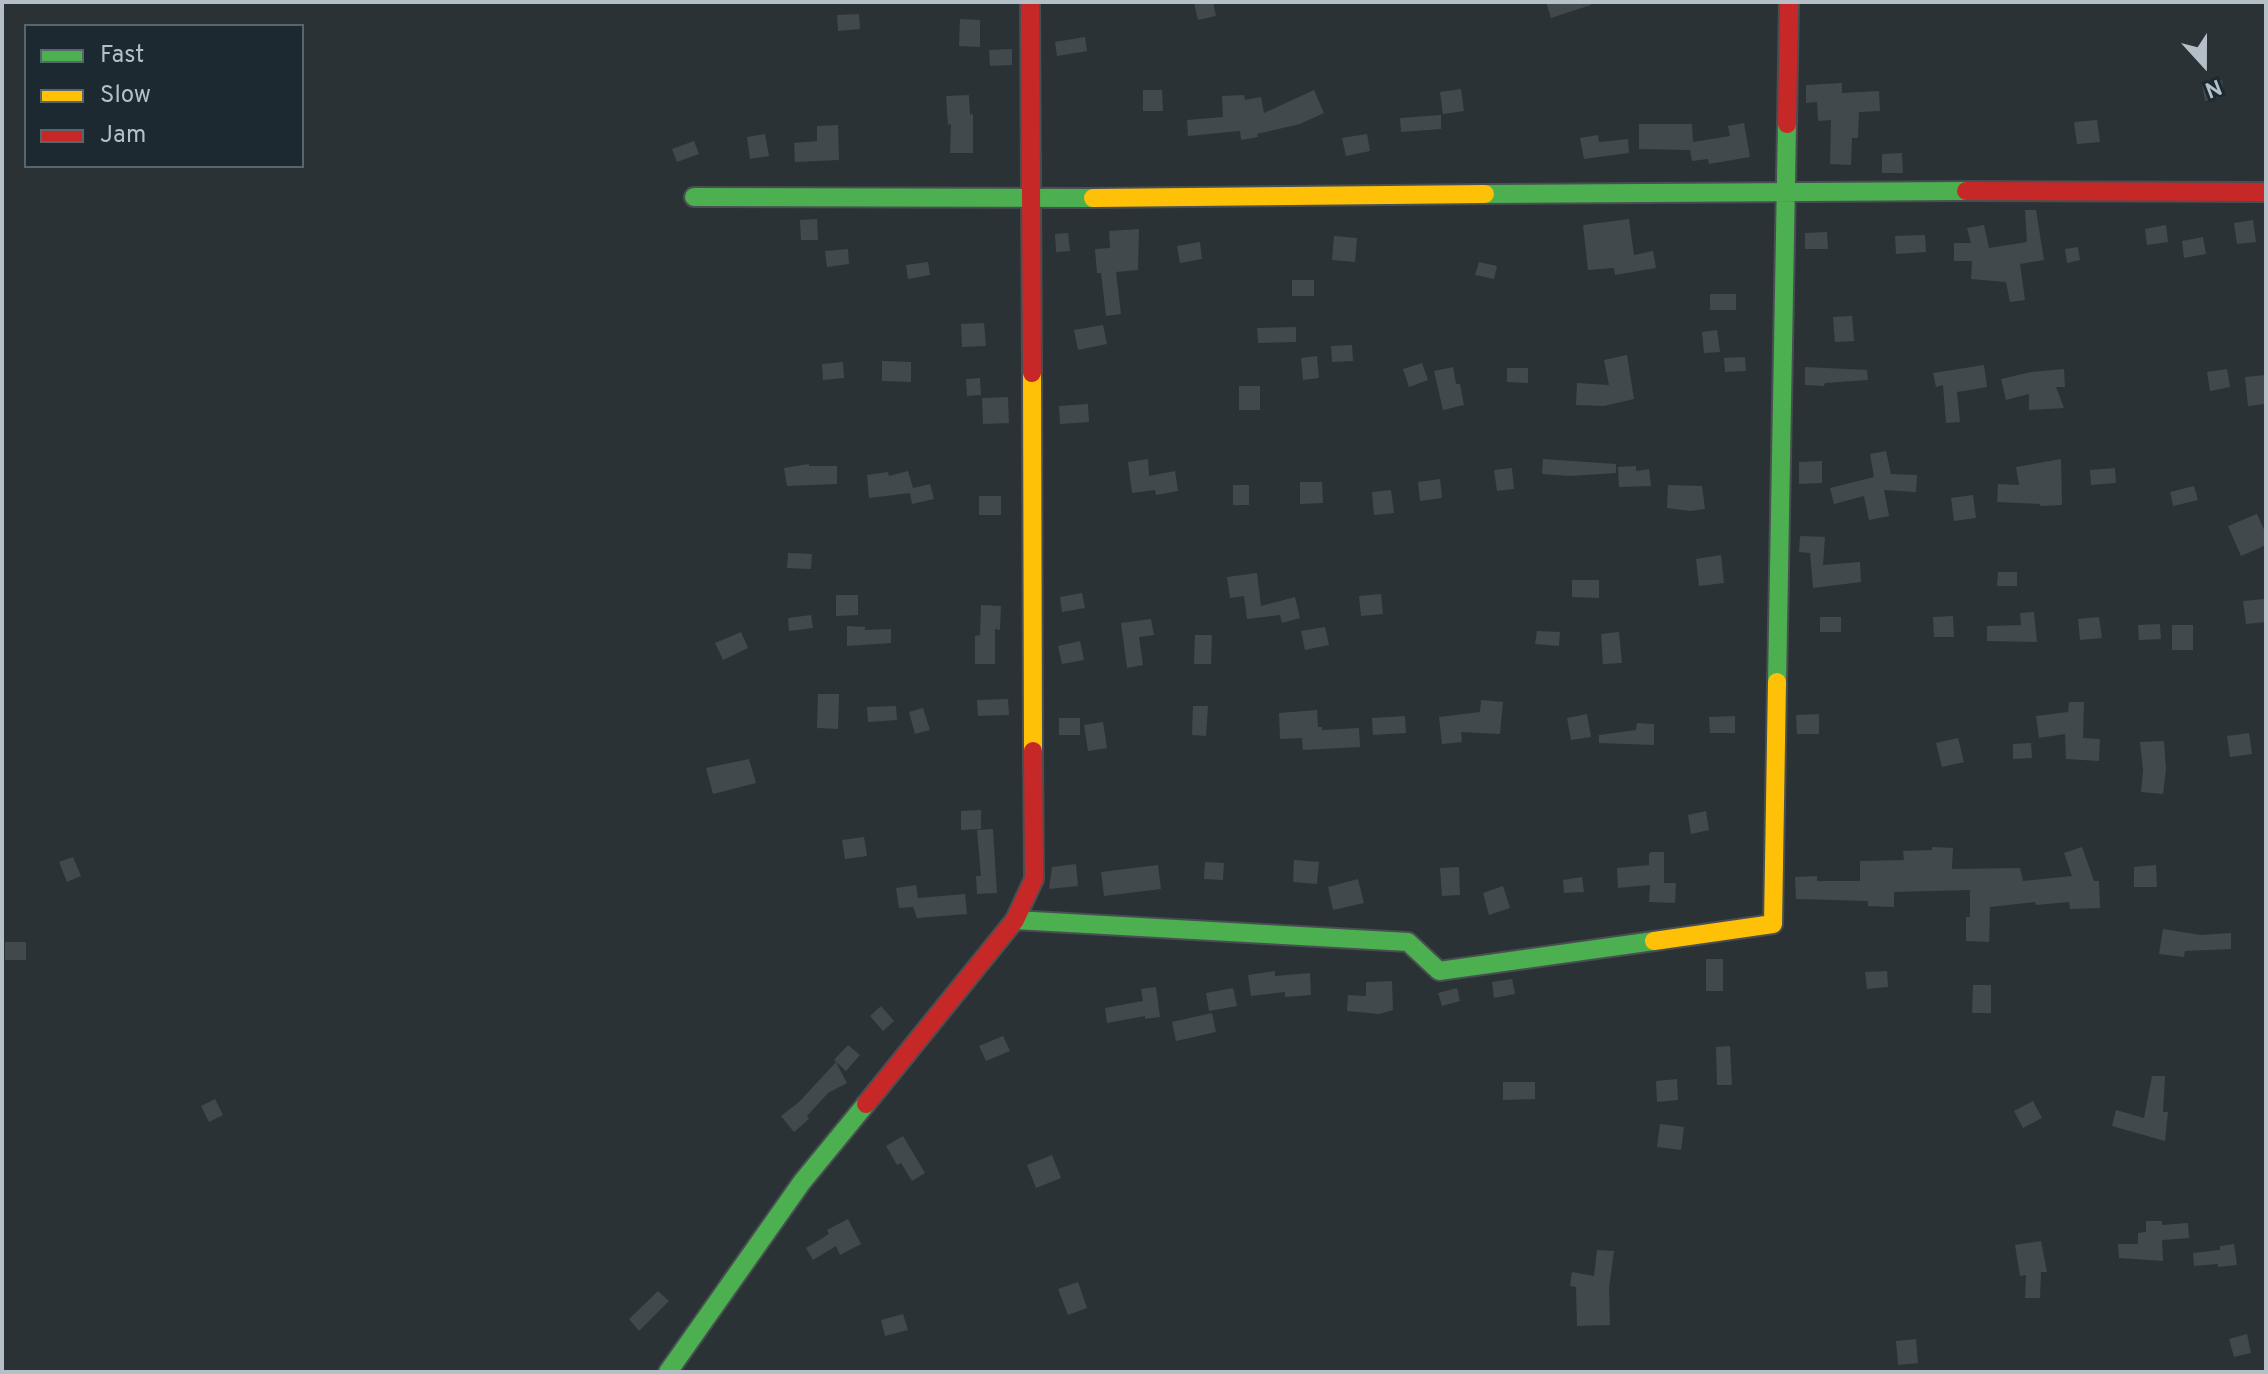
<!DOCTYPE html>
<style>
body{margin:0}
#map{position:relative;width:2268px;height:1374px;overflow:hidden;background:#2a3236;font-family:Overpass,sans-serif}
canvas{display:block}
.frame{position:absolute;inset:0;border:4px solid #b4bfc8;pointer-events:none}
.legend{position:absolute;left:24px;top:24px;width:280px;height:144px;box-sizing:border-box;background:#1d2931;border:2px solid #59656d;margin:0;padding:10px 14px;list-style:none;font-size:24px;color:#b4bfc8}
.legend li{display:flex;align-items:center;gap:16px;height:40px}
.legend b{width:40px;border:2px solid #59656d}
.north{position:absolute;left:2164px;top:24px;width:80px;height:80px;-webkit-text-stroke:6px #1d2931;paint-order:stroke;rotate:159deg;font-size:22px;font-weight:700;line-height:32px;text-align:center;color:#b4bfc8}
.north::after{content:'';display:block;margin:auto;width:28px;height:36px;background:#b4bfc8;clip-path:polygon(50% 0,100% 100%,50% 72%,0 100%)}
</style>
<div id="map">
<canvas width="2268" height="1374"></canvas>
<div class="frame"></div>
<ul class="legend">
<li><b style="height:10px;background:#4caf50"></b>Fast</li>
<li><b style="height:10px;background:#ffc107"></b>Slow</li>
<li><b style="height:10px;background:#c62828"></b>Jam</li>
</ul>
<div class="north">N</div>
</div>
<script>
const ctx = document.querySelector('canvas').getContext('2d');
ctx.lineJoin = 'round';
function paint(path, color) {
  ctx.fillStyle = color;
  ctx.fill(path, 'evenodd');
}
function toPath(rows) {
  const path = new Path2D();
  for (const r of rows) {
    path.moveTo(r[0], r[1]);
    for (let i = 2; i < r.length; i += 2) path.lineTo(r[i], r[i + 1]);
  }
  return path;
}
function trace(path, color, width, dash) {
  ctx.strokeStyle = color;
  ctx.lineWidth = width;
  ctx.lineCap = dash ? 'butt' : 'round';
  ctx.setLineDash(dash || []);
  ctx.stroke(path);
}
const building = toPath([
 [1194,2,1213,2,1216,16,1198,20],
 [1546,2,1590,2,1591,5,1551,18],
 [859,14,860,29,838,31,837,15],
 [960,19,980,20,980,47,959,46],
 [1085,37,1087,51,1057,56,1055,42],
 [1012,49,1012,65,990,66,989,50],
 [2222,80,2224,97,2205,101,2202,84],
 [1842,83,1842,93,1879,91,1880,111,1859,112,1858,138,1852,138,1851,165,1830,164,1831,120,1818,121,1817,102,1806,103,1806,85],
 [1461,89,1464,111,1443,114,1440,92],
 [1143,90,1162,90,1163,111,1143,111],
 [1314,90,1324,113,1300,124,1257,134,1258,137,1241,140,1240,131,1188,136,1187,120,1223,117,1222,96,1244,95,1245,100,1261,97,1264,113],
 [969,95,970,115,973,114,973,153,950,153,951,124,948,125,946,96],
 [1441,115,1441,129,1401,132,1400,118],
 [2097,120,2100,142,2077,144,2074,122],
 [1744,123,1750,157,1709,164,1708,159,1692,161,1690,150,1639,149,1639,124,1692,124,1693,142,1730,136,1728,126],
 [838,125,839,160,795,162,794,143,817,141,817,126],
 [765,134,769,156,750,159,747,137],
 [1367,134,1370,151,1346,156,1342,138],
 [1598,135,1599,142,1628,139,1629,153,1584,159,1580,138],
 [694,141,699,154,677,162,672,149],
 [1902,153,1903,173,1882,173,1882,154],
 [2025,210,2036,210,2044,260,2020,264,2025,300,2010,302,2006,282,1971,279,1972,261,1954,261,1954,243,1971,243,1967,228,1984,225,1989,248,2027,242],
 [817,219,818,240,801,240,800,220],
 [1629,219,1634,255,1653,251,1656,268,1615,275,1614,268,1588,270,1583,225],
 [2253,220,2256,242,2237,244,2234,223],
 [2166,225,2168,242,2147,245,2145,229],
 [1139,229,1138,270,1116,272,1121,314,1106,316,1101,273,1097,273,1095,249,1110,248,1109,231],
 [1827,232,1828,249,1805,249,1805,233],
 [1068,233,1070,251,1056,252,1055,234],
 [1925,235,1926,252,1896,254,1895,236],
 [1334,236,1357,238,1355,262,1332,260],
 [2203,237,2206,254,2184,258,2182,241],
 [1200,242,1202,259,1180,263,1177,246],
 [2078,247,2080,260,2067,263,2065,249],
 [848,249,849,264,827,267,825,251],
 [928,262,930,275,908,279,906,265],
 [1479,262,1497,266,1494,279,1475,275],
 [1292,280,1314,280,1314,296,1292,296],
 [1710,294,1736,294,1736,310,1710,310],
 [1852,316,1854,341,1835,342,1833,317],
 [984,323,986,346,962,347,961,324],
 [1103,325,1107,344,1078,350,1074,330],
 [1296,327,1296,342,1258,343,1257,328],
 [1717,330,1720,352,1704,353,1702,332],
 [1352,345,1353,361,1332,362,1331,346],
 [1627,355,1634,399,1604,406,1576,405,1577,383,1609,385,1604,360],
 [1317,356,1319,378,1303,380,1301,358],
 [1745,357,1746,371,1725,372,1724,358],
 [882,361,911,362,911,382,882,381],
 [843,362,844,378,823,380,822,364],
 [1422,363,1428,380,1409,387,1403,369],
 [1984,365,1987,387,1957,392,1960,422,1946,423,1943,385,1936,387,1933,373],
 [1453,367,1456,384,1460,384,1464,405,1443,410,1434,371],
 [1805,367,1867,370,1868,380,1825,383,1824,386,1805,385],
 [1507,368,1528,368,1528,383,1507,382],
 [2064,369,2065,387,2056,387,2064,408,2029,410,2029,394,2006,400,2001,379,2031,372],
 [2227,369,2230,387,2210,391,2207,372],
 [2266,375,2265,404,2248,406,2245,377],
 [980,378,981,395,967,396,966,379],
 [1239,386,1260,386,1260,410,1239,410],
 [1008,397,1009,423,983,424,982,398],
 [1088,404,1089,422,1060,424,1059,406],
 [1886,451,1891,474,1917,475,1916,492,1884,490,1889,516,1869,520,1864,496,1834,504,1830,488,1874,477,1870,454],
 [1148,459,1149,476,1175,471,1178,491,1156,495,1155,490,1132,493,1128,462],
 [1543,459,1616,464,1616,473,1570,476,1542,474],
 [2061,459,2062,505,2040,506,2040,504,1997,502,1998,484,2019,485,2016,467],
 [1822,461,1822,483,1799,484,1799,462],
 [809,464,809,466,837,466,837,484,787,486,784,468],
 [1636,466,1636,471,1649,469,1651,486,1619,487,1618,467],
 [1512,468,1514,489,1497,491,1494,470],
 [2115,468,2116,483,2091,485,2090,470],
 [908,471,913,488,930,484,934,499,912,504,910,493,869,498,867,475,888,472,889,476],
 [1440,479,1442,498,1420,501,1418,482],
 [1300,482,1322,482,1323,503,1300,504],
 [1233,485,1249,485,1249,505,1233,505],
 [1668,485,1702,486,1705,509,1690,511,1667,508],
 [2194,486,2198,500,2173,506,2170,492],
 [1391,490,1394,513,1374,515,1372,492],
 [1973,495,1976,518,1954,521,1951,498],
 [979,496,1001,496,1001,515,979,515],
 [2257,514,2266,534,2266,545,2241,556,2228,526],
 [1800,536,1825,537,1823,565,1860,562,1861,582,1813,588,1810,553,1799,552],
 [788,553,812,554,811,569,787,568],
 [1721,555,1724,583,1699,586,1696,559],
 [1998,572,2017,572,2017,586,1997,586],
 [1257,573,1261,606,1295,597,1300,618,1282,623,1280,615,1247,619,1244,596,1230,598,1227,577],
 [1572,580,1599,580,1599,598,1572,597],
 [1082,593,1085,608,1062,612,1060,597],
 [1381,594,1383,614,1361,616,1359,596],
 [836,595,858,595,858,615,836,616],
 [2264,599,2266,622,2246,624,2243,601],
 [981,605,1001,606,1000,630,995,629,995,664,975,664,975,636,980,635],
 [2034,612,2037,642,1987,641,1987,626,2021,625,2020,613],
 [811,615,813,628,789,631,788,618],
 [1953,616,1954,637,1934,637,1933,617],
 [1820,617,1841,617,1841,632,1820,632],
 [2099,617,2102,638,2080,640,2078,619],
 [1151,619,1154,635,1139,637,1143,665,1127,668,1121,623],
 [2160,624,2161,639,2139,640,2138,625],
 [2172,625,2193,625,2193,650,2172,650],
 [847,626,865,627,865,630,891,629,891,643,847,646],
 [1325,627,1329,645,1305,650,1301,631],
 [1537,631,1560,632,1559,646,1535,644],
 [741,632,748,648,723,660,715,643],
 [1619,632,1622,663,1603,664,1601,634],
 [1195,635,1212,635,1211,664,1194,664],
 [1080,641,1084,660,1062,664,1058,646],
 [818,694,839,694,838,729,817,728],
 [1008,699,1009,715,978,716,977,700],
 [1481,700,1503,702,1500,734,1461,732,1462,742,1442,744,1439,717,1480,712],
 [2069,702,2084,702,2083,738,2100,739,2099,761,2066,759,2065,734,2039,738,2036,716,2068,712],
 [896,706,897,720,868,722,867,707],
 [1193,706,1208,706,1206,736,1192,735],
 [923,708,930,730,915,734,909,712],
 [1317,710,1318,727,1322,727,1322,730,1359,728,1360,747,1303,750,1302,738,1280,739,1279,713],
 [1587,714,1591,737,1571,740,1567,718],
 [1819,714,1819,734,1797,734,1796,715],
 [1405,716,1406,733,1373,735,1372,718],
 [1735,716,1735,733,1710,733,1709,717],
 [1059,718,1080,718,1080,735,1059,735],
 [1103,722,1107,748,1088,751,1084,725],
 [1637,723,1654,724,1654,745,1599,743,1599,735,1636,730],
 [2249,733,2252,754,2230,757,2227,736],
 [1958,738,1964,762,1942,767,1936,743],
 [2164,741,2166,769,2163,794,2141,792,2143,770,2140,742],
 [2031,743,2032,758,2013,759,2013,744],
 [749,759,756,783,713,794,706,768],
 [981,810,981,829,961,830,961,811],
 [1706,811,1709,830,1691,834,1688,815],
 [993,829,997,893,977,894,976,876,981,876,977,830],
 [864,837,867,856,845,859,842,840],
 [1932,847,1953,848,1952,869,2020,868,2023,881,2072,876,2064,853,2082,847,2094,881,2099,881,2100,908,2070,909,2069,902,2036,905,2035,902,1990,907,1989,942,1966,941,1966,917,1970,917,1970,890,1894,892,1894,907,1868,906,1868,901,1796,899,1795,877,1817,876,1817,881,1860,881,1860,861,1904,860,1903,851,1932,850],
 [1651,852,1664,852,1664,883,1676,883,1675,903,1649,902,1650,885,1618,888,1617,868,1649,865,1649,854],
 [73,857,81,876,67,882,59,862],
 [1294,860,1319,862,1317,884,1293,882],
 [1205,862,1224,863,1223,880,1204,879],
 [1076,864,1078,886,1049,889,1052,867],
 [1158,865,1161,889,1104,896,1101,872],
 [2156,865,2157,887,2134,887,2134,867],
 [1459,867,1460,895,1442,896,1440,868],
 [1582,877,1584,892,1564,893,1563,880],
 [1358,879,1364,903,1333,910,1328,887],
 [916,885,918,898,965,894,967,914,917,918,913,907,899,908,896,888],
 [1503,886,1510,908,1489,915,1483,893],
 [2163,929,2201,935,2231,933,2231,949,2185,951,2184,957,2159,954],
 [5,942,26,942,26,960,5,960],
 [1706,959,1723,959,1723,991,1706,991],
 [1275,971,1275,976,1310,973,1311,995,1285,997,1285,992,1251,996,1248,975],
 [1887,971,1888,987,1867,989,1865,972],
 [1512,979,1515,994,1494,998,1492,982],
 [1392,981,1393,1010,1379,1014,1347,1011,1348,995,1366,996,1366,982],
 [1973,985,1991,985,1991,1013,1972,1013],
 [1156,987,1160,1017,1145,1019,1145,1016,1107,1023,1105,1008,1143,1001,1141,989],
 [1233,988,1237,1006,1209,1011,1206,993],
 [1457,988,1460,1001,1442,1006,1438,993],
 [881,1006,894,1021,883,1031,870,1016],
 [1212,1013,1216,1032,1176,1041,1172,1022],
 [1003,1036,1010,1051,986,1061,979,1046],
 [848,1045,860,1055,846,1071,834,1060],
 [1730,1046,1732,1085,1717,1085,1716,1047],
 [836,1062,847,1083,828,1093,807,1116,809,1119,794,1132,781,1116,799,1102],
 [2152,1076,2165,1076,2163,1112,2168,1112,2165,1141,2112,1126,2116,1110,2144,1118],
 [1677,1079,1678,1100,1657,1102,1656,1081],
 [1503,1082,1535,1082,1535,1099,1503,1100],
 [215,1099,223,1115,209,1122,201,1106],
 [2033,1101,2042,1118,2023,1128,2014,1111],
 [1660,1124,1684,1127,1681,1150,1657,1147],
 [903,1136,925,1173,912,1181,901,1163,897,1165,886,1146],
 [1052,1155,1061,1178,1036,1188,1027,1165],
 [848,1219,861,1244,840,1255,836,1246,813,1260,806,1248,829,1234,827,1230],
 [2146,1221,2162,1221,2162,1225,2188,1223,2189,1238,2162,1240,2163,1261,2119,1258,2118,1244,2138,1244,2138,1233,2146,1232],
 [2041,1241,2047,1272,2041,1272,2040,1298,2025,1298,2026,1275,2020,1276,2015,1245],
 [2234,1244,2237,1265,2218,1267,2218,1264,2194,1266,2193,1253,2220,1250,2220,1246],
 [1597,1250,1614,1251,1609,1288,1610,1325,1577,1326,1576,1287,1570,1286,1572,1272,1594,1276],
 [1078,1282,1087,1308,1068,1315,1058,1289],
 [658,1291,669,1301,639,1331,629,1319],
 [903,1314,908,1330,885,1336,881,1320],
 [2247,1334,2251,1353,2234,1357,2229,1339],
 [1916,1339,1918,1363,1898,1365,1896,1341]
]);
const fast = toPath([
 [1485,194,1966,191],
 [694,197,1093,198],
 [1777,682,1787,124],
 [1015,920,1408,942,1439,971,1654,941],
 [668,1372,802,1182,866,1104]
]);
const slow = toPath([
 [1093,198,1485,194],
 [1032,373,1033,751],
 [1654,941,1773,924,1777,682]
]);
const jam = toPath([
 [1030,2,1032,373],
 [1787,124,1789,2],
 [1966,191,2266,192],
 [866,1104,1015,920,1034,879,1033,751]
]);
paint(building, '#42494d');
trace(fast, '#484e51', 22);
trace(slow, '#484e51', 22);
trace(jam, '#484e51', 22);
trace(fast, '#4caf50', 18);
trace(slow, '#ffc107', 18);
trace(jam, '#c62828', 18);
</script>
